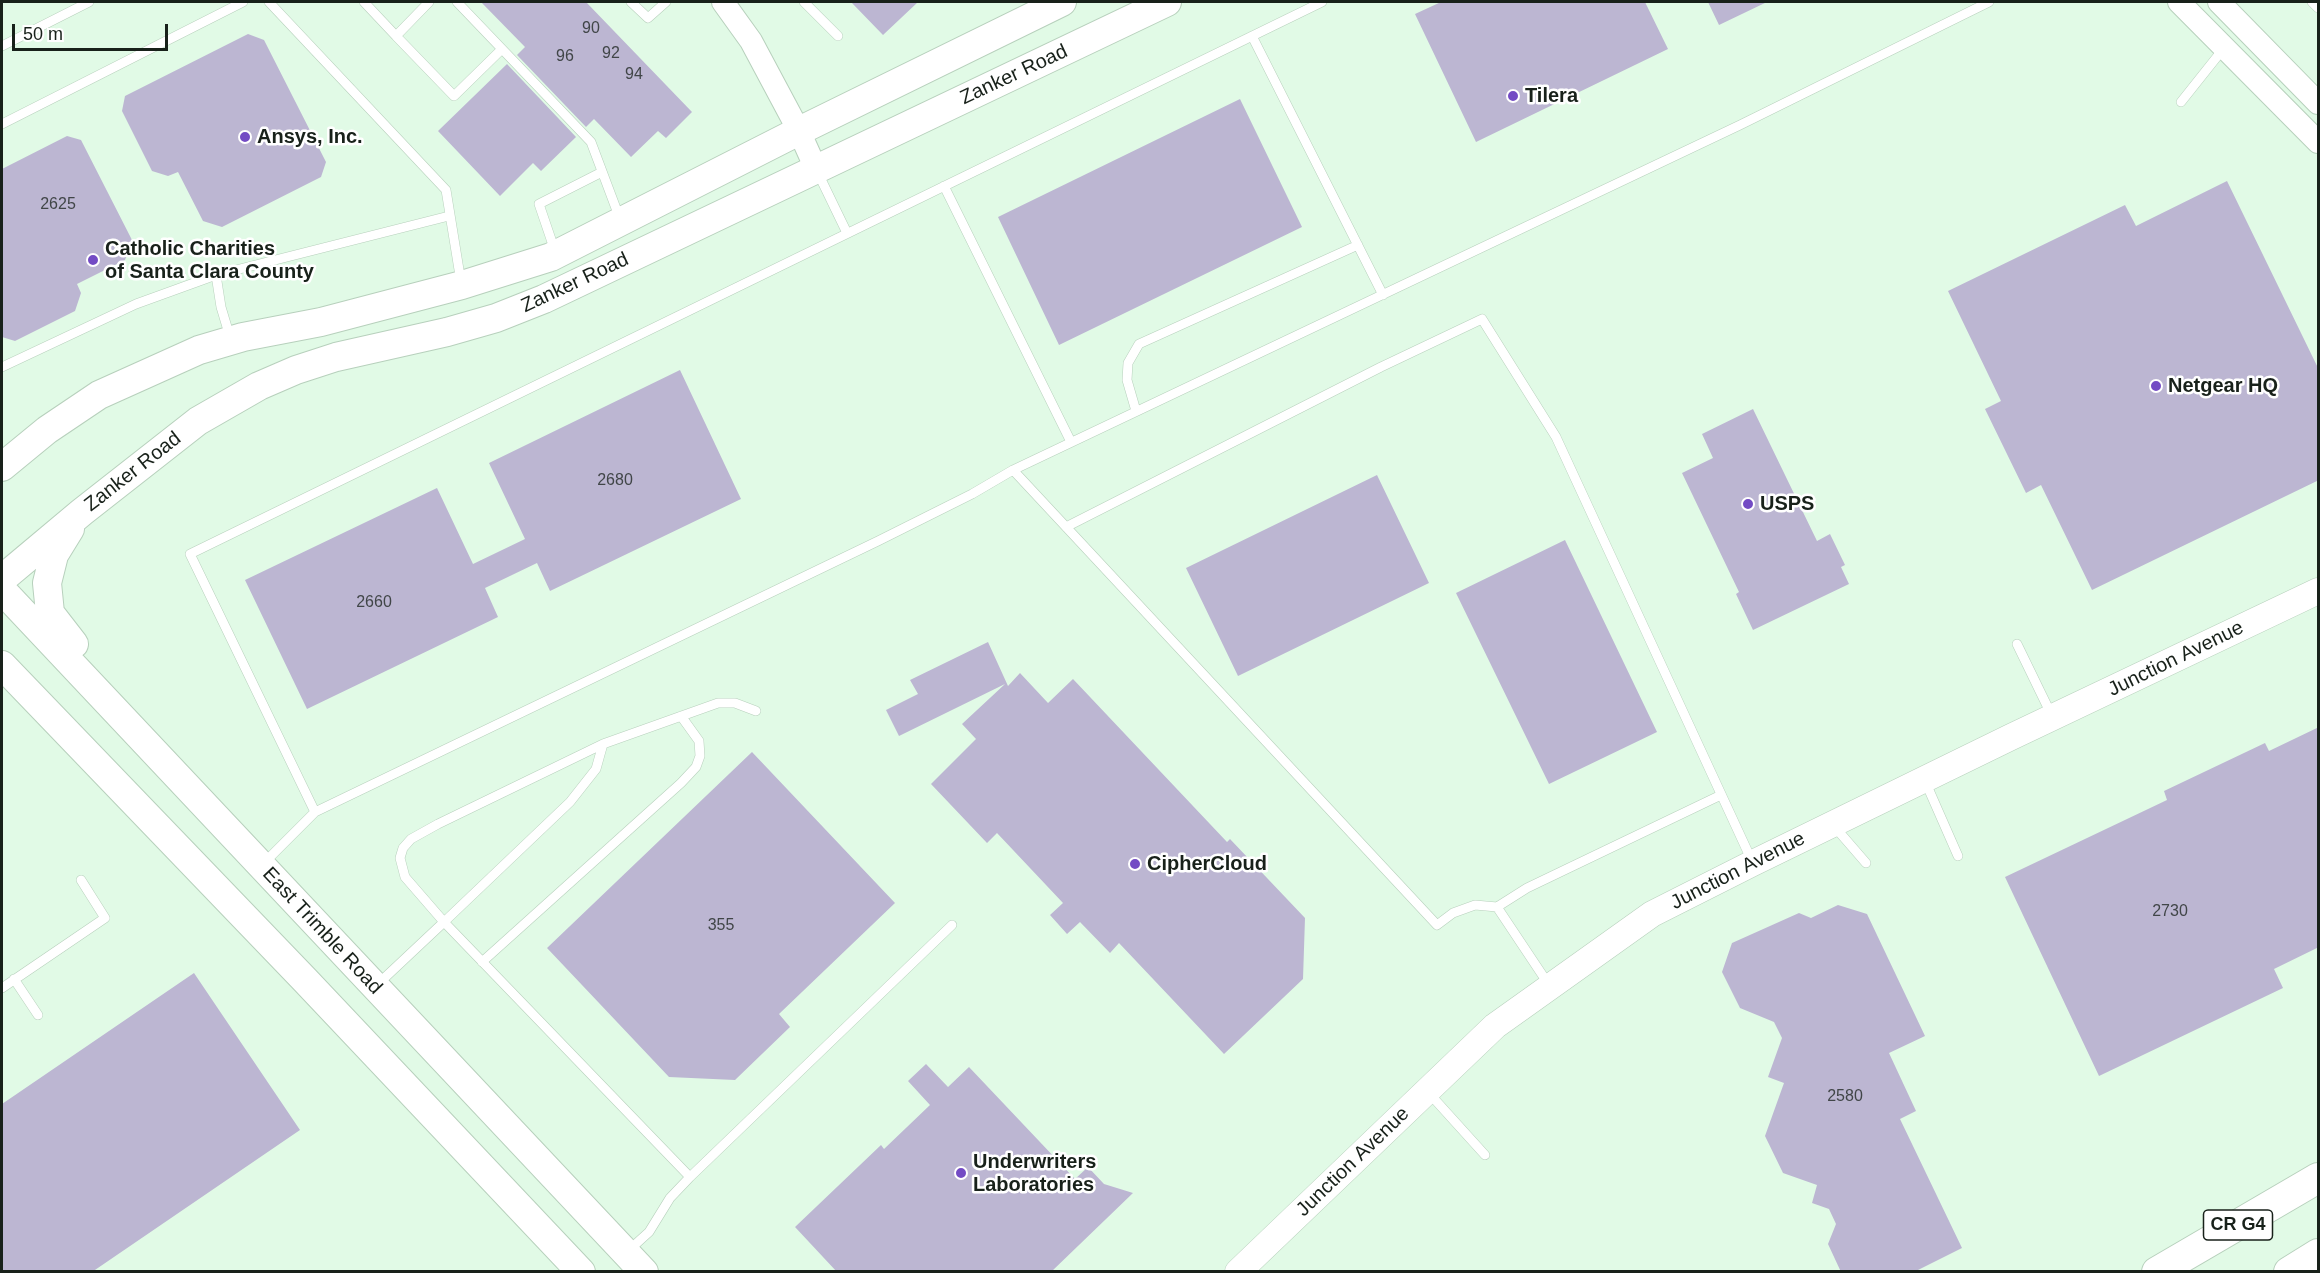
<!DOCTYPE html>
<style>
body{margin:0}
#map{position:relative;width:2320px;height:1273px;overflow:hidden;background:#e1fae6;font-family:Arial,sans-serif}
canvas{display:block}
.frame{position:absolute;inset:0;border:3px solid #18211a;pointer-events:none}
.scale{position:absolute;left:12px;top:24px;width:156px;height:27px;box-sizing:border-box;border:3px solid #18211a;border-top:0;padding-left:8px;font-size:18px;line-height:21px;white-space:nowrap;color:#18211a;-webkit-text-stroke:4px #fff;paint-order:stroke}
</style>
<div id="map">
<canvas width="2320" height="1273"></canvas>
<div class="frame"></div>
<div class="scale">50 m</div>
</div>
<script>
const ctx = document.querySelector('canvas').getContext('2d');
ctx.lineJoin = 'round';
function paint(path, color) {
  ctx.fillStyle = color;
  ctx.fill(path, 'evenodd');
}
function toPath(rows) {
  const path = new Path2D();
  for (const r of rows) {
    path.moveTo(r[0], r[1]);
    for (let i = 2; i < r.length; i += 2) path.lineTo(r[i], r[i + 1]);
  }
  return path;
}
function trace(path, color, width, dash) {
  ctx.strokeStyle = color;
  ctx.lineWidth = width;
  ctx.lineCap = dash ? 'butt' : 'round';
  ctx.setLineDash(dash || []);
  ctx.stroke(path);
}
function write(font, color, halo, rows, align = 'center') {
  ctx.font = font + ' Arial,sans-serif';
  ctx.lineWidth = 5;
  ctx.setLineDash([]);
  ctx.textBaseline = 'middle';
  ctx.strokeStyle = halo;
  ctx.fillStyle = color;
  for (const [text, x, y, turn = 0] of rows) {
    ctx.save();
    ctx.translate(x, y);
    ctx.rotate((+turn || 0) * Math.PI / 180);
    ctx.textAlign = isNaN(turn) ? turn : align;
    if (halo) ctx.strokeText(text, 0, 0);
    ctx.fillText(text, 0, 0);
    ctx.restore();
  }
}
const building = toPath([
 [481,2,586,2,692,112,666,138,658,131,631,157,594,119,586,127,517,55,525,47],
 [851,2,918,2,883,35],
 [1441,2,1645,2,1668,49,1476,142,1415,14],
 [1708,2,1767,2,1719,25],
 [248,34,264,40,326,162,321,177,222,227,203,221,178,172,168,176,152,171,122,111,125,96],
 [507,64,576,137,541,171,533,163,500,196,438,131],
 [1240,99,1302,227,1059,345,998,217],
 [67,136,81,140,132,240,125,260,77,284,81,293,75,311,15,341,2,337,2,169],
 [2227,181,2319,370,2319,480,2092,590,2041,485,2026,493,1985,409,2001,401,1948,291,2125,205,2136,226],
 [680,370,741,499,550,591,537,563,485,588,498,617,307,709,245,580,437,488,473,564,525,539,489,463],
 [1753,409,1817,541,1830,534,1845,565,1841,567,1849,584,1753,630,1736,594,1739,592,1682,473,1713,458,1702,434],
 [1377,475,1429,583,1238,676,1186,568],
 [1565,540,1657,732,1549,784,1456,593],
 [988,642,1008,686,1020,673,1048,703,1073,679,1227,842,1230,839,1305,918,1303,979,1224,1054,1119,943,1110,953,1080,922,1067,934,1050,915,1063,903,997,833,987,843,931,784,976,739,962,724,1005,684,899,736,886,710,918,694,910,680],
 [2319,727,2319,947,2274,969,2283,988,2099,1076,2005,877,2167,800,2164,791,2265,743,2269,751],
 [752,752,895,903,779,1014,790,1027,735,1080,669,1077,547,948],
 [1838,905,1867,914,1925,1036,1889,1053,1916,1111,1900,1119,1962,1248,1914,1272,1841,1272,1828,1244,1836,1224,1829,1209,1812,1203,1817,1185,1783,1173,1765,1136,1784,1083,1768,1077,1782,1038,1774,1022,1740,1008,1722,972,1732,943,1799,913,1811,918],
 [194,973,300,1130,92,1272,2,1272,2,1104],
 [926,1064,948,1087,969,1067,1075,1179,1088,1167,1104,1184,1133,1193,1051,1272,837,1272,795,1227,881,1145,884,1149,930,1105,908,1081]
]);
const service = toPath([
 [269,2,446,190,461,282],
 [364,2,396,36,429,2],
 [457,2,591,142,620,219],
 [631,2,648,18,666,2],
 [804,2,838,36],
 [2312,2,2318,8],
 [396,36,454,96,502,49],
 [1252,36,1383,295],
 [2,46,89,2],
 [2181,102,2224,48],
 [2,124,243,2],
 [817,171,847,233],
 [944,186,1071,442],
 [555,251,539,204,602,172],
 [216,275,221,307,230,337],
 [2,367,136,304,216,275,449,216],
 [1136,411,1127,380,1128,363,1139,344,1358,245],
 [1013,470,1437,925,1453,913,1475,905,1497,907,1527,888,1721,795],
 [1066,527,1381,367,1482,319,1556,437,1752,861],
 [2017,644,2052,716],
 [603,744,596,769,570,802,444,922,405,877,400,858,403,848,411,839,438,824,603,744,718,703,735,703,756,711],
 [1925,781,1958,856],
 [315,812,190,554,1322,2],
 [1834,826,1866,863],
 [264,863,315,812,878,541,972,494,1013,470,1740,125,1989,2],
 [1497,907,1549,985],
 [482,962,681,783,696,767,700,756,699,741,681,716],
 [14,979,38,1015],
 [378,984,444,922,690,1177],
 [2,988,105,918,81,880],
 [1428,1092,1485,1155],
 [628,1251,649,1232,670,1198,690,1177,952,925]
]);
const tertiary = toPath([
 [723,2,751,41,799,131,816,169],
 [2179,2,2318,142],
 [2219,2,2318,103]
]);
const secondary = toPath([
 [1238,1272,1495,1026,1652,914,1753,863,2011,737,2318,591]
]);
const primary = toPath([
 [2,467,47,430,99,395,199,350,243,337,321,322,462,285,551,257,799,131,1062,2],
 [70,529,54,555,47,583,50,613,74,644],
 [2,579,82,512,198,421,259,386,296,370,336,357,447,332,496,318,544,299,1167,2],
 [2,590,644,1272],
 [2,665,305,980,581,1272]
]);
const trunk = toPath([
 [2157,1272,2318,1178],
 [2289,1272,2318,1254]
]);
const markers = [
 [1513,96,6,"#734bc4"],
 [245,137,6,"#734bc4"],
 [93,260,6,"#734bc4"],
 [2156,386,6,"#734bc4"],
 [1748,504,6,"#734bc4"],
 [1135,864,6,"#734bc4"],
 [961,1173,6,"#734bc4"]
];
const numberNames = [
 ["90",591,29],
 ["92",611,54],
 ["96",565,57],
 ["94",634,75],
 ["2625",58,205],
 ["2680",615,481],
 ["2660",374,603],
 ["2730",2170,912],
 ["355",721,926],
 ["2580",1845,1097]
];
const shields = [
 [2238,1225,69]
];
const shieldNames = [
 ["CR G4",2238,1225]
];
const streetNames = [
 ["Zanker Road",1014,75,-25],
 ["Zanker Road",575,283,-25],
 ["Zanker Road",133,472,-38],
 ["Junction Avenue",2176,659,-26],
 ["Junction Avenue",1738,871,-27],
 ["East Trimble Road",322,931,47],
 ["Junction Avenue",1353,1162,-44]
];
const poiNames = [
 ["Tilera",1525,96],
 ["Ansys, Inc.",257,137],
 ["Catholic Charities",105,249],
 ["of Santa Clara County",105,272],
 ["Netgear HQ",2168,386],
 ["USPS",1760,504],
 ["CipherCloud",1147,864],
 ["Underwriters",973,1162],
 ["Laboratories",973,1185]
];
paint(building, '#bcb6d2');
trace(service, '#b7d0bc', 10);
trace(tertiary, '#b7d0bc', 24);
trace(secondary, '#b7d0bc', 27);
trace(primary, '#b7d0bc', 30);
trace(trunk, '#b7d0bc', 32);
trace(service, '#fff', 9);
trace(tertiary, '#fff', 22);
trace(secondary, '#fff', 26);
trace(primary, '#fff', 28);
trace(trunk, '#fff', 30);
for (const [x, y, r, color] of markers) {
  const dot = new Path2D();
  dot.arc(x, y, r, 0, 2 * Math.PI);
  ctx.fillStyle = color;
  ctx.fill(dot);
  trace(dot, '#fff', 2);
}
write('16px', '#414648', null, numberNames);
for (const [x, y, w] of shields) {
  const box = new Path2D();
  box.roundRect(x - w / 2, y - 15, w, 30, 4.5);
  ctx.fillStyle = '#fff';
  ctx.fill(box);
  trace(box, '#18211a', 1.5);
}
write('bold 18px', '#18211a', null, shieldNames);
write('20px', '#18211a', '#fff', streetNames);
write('bold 20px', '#18211a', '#fff', poiNames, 'left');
</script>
